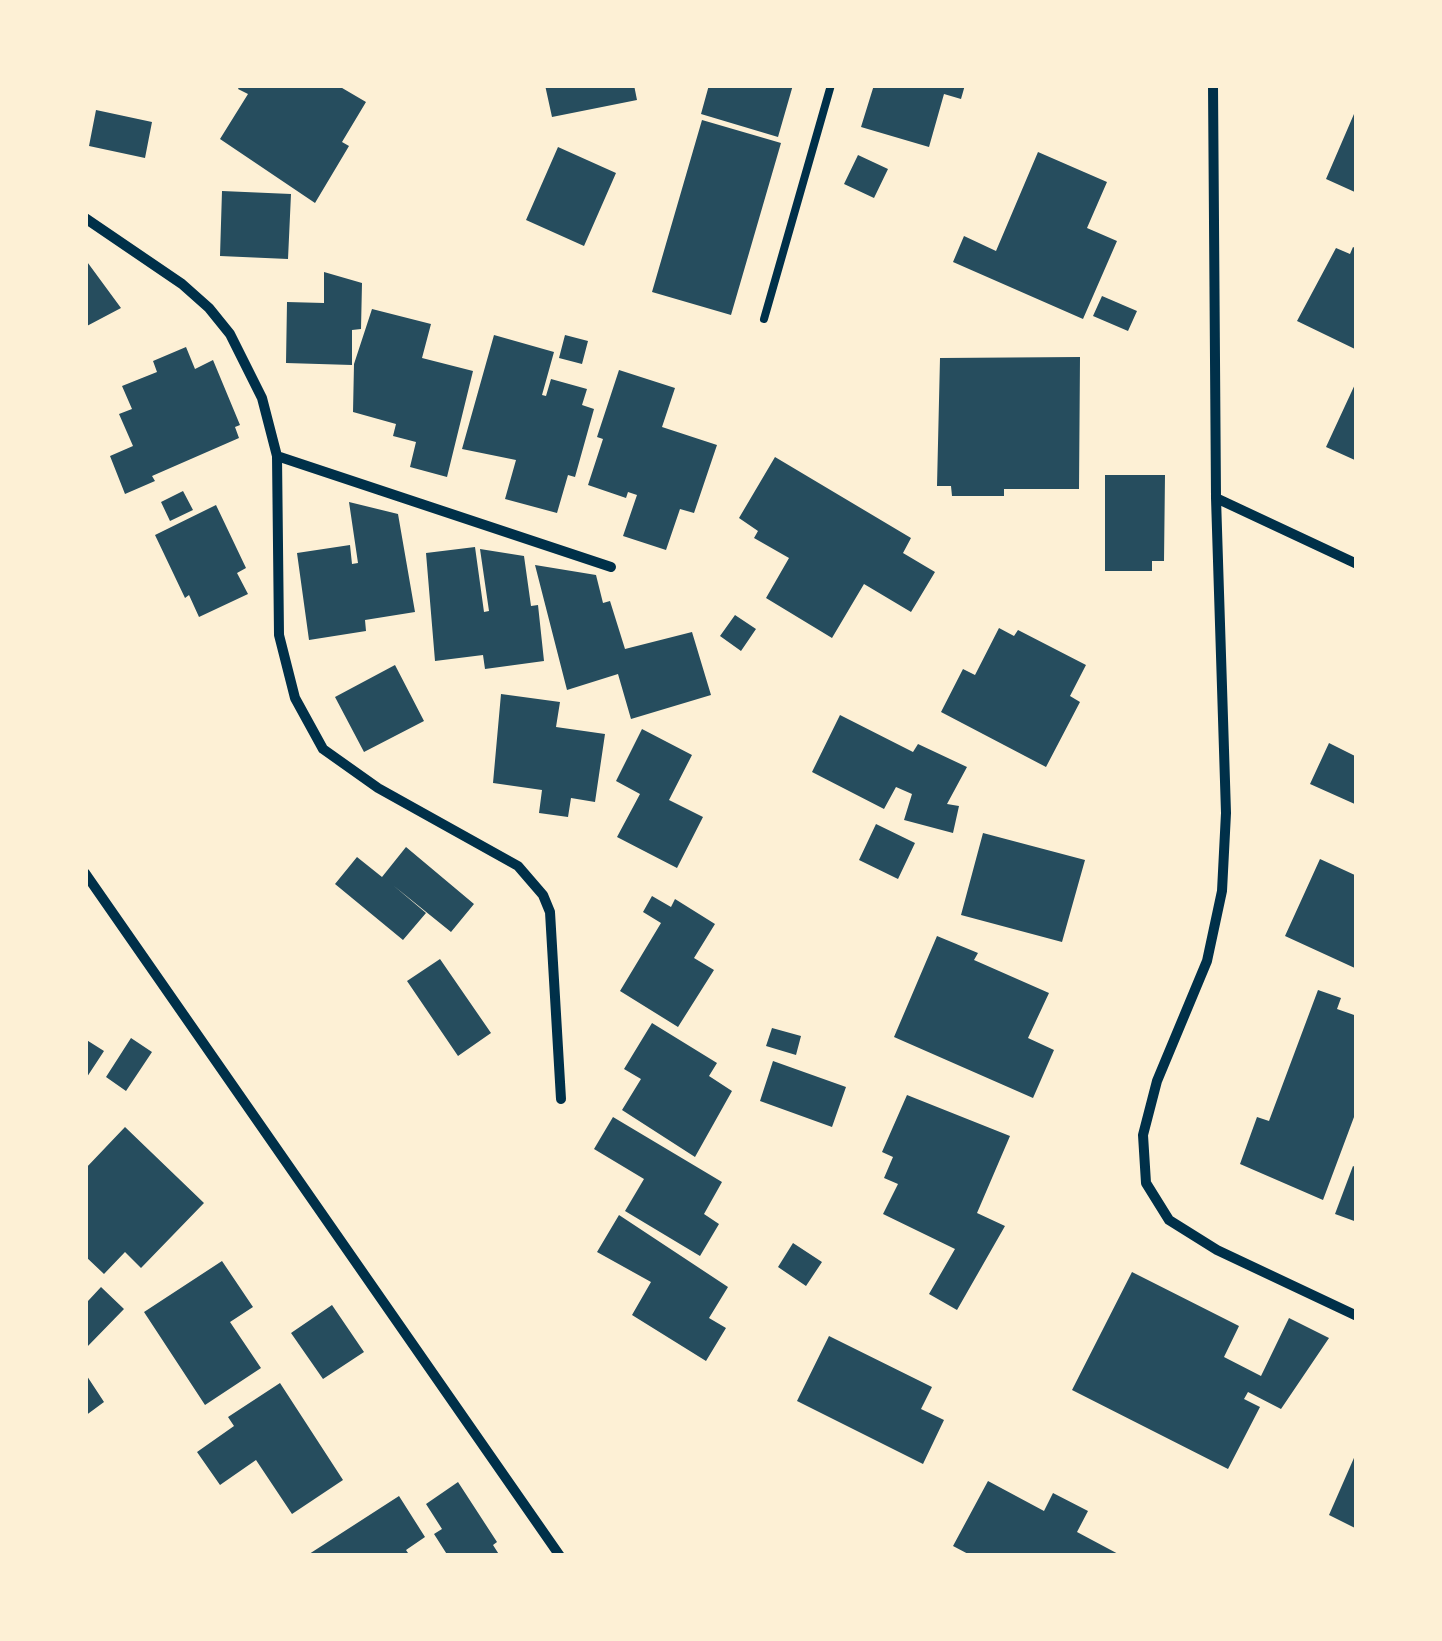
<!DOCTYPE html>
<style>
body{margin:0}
#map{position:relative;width:1442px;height:1641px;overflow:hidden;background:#fdf0d5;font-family:"Zilla Slab",serif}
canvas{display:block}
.frame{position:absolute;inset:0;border:88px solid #fdf0d5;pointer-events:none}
</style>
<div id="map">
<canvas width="1442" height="1641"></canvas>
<div class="frame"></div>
</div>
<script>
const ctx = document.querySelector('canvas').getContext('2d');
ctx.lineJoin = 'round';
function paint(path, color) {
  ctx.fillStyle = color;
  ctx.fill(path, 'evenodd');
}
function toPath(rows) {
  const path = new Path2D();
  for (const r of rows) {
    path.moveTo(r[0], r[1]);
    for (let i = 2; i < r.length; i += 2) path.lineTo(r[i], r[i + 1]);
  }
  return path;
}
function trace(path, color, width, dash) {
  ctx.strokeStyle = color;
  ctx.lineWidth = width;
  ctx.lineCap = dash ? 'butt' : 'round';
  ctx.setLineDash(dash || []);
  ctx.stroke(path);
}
const building = toPath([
 [240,85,337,85,366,102,342,142,349,146,315,203,220,139,248,94,238,89],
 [545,85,634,85,637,100,552,117],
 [709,85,793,85,778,137,701,114],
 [874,85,965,85,961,99,944,94,929,147,861,127],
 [1357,107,1357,193,1326,179],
 [96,110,152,122,145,158,89,146],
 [702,120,781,143,731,315,652,292],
 [558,147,616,173,584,246,526,220],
 [1038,152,1107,182,1087,228,1117,241,1083,319,953,262,964,236,996,251],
 [858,155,888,169,874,198,844,184],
 [222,191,291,194,288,259,220,256],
 [1353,247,1357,249,1357,350,1297,321,1336,248,1350,254],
 [85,259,121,308,85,327],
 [324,272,362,283,361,329,352,330,352,365,286,363,287,302,324,303],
 [1102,296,1137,311,1128,331,1093,316],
 [372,309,431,324,422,358,473,371,447,477,410,467,416,442,393,436,396,424,353,412,354,364],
 [494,335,554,352,542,395,546,396,551,379,587,389,582,405,594,409,575,477,568,475,557,513,505,499,516,460,462,449],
 [565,335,588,341,582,364,559,358],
 [186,347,195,369,213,360,240,425,235,427,239,438,152,476,155,481,125,494,110,456,133,446,119,414,132,409,122,386,157,372,153,361],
 [1080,357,1079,489,1004,489,1004,496,952,496,951,486,937,486,940,358],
 [619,370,675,388,662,427,717,445,694,513,680,509,666,550,623,536,637,495,628,492,626,498,588,485,603,439,597,437],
 [1357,380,1357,461,1326,447],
 [775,457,911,538,903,553,935,572,911,612,864,584,832,638,766,598,789,558,754,538,758,531,739,518],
 [1105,475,1165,475,1164,561,1152,561,1152,571,1105,571],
 [183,491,193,510,170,521,161,502],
 [349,502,398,514,415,612,365,620,366,631,309,640,297,553,350,545,352,564,358,563],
 [216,505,246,568,237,573,248,594,199,617,189,595,185,598,155,535],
 [475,547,484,612,489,611,480,549,524,556,531,606,538,605,544,661,485,669,483,655,435,661,426,553],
 [535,565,596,575,603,603,610,601,625,649,692,632,711,695,631,719,618,674,567,690],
 [735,615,756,629,741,651,720,636],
 [999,628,1014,636,1018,630,1086,665,1070,696,1080,702,1046,767,941,712,963,669,975,675],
 [395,665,424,721,364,752,335,697],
 [501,694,560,702,556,727,605,734,595,802,571,798,568,817,539,813,542,790,493,783],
 [840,715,913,752,918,744,967,767,947,804,959,806,953,833,904,820,912,794,896,787,884,809,812,772],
 [642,729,692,755,669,800,703,817,677,868,617,837,640,794,616,781],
 [1329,743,1357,757,1357,805,1310,784],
 [876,824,915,843,898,879,859,860],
 [983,833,1085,860,1062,942,961,915],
 [406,847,474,904,451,932,394,886,426,913,403,940,335,884,357,857,382,877],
 [1320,859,1357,876,1357,969,1285,936],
 [652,896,671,907,675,899,715,924,694,958,714,970,678,1027,620,991,661,923,643,912],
 [937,936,978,953,974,960,1049,993,1028,1038,1054,1050,1033,1098,894,1037],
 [440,959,491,1033,458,1056,407,981],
 [1318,990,1341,998,1337,1009,1357,1016,1357,1109,1323,1200,1240,1164,1257,1117,1269,1121],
 [652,1023,717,1063,709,1076,732,1091,695,1157,622,1110,641,1079,624,1069],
 [772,1028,801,1036,796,1055,766,1046],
 [131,1038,152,1052,126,1091,106,1077],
 [85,1039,104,1051,85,1080],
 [773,1061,846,1087,832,1127,760,1101],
 [907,1095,1010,1136,977,1213,1005,1226,957,1310,929,1294,955,1249,883,1214,898,1184,884,1178,893,1157,882,1152],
 [613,1117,722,1182,704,1214,719,1224,700,1256,625,1211,644,1179,594,1149],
 [125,1127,204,1203,141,1268,125,1252,104,1274,85,1256,85,1169],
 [1353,1166,1357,1168,1357,1222,1335,1214],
 [619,1215,728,1287,709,1318,726,1328,706,1361,632,1315,651,1282,597,1252],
 [793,1243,822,1262,806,1286,778,1267],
 [222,1261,253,1307,230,1322,261,1368,205,1405,144,1312],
 [1132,1272,1239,1326,1224,1357,1261,1376,1289,1318,1329,1338,1281,1409,1248,1392,1244,1399,1260,1407,1228,1469,1072,1390],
 [101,1287,124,1309,87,1347,85,1299,88,1301],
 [332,1305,364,1352,323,1379,291,1333],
 [829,1336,932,1387,921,1409,944,1420,923,1464,797,1401],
 [85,1373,104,1402,85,1416],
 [280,1383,343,1480,292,1514,256,1460,220,1485,197,1452,234,1426,228,1417],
 [1357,1451,1357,1529,1329,1515],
 [988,1481,1044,1511,1053,1493,1088,1511,1077,1532,1122,1556,972,1556,953,1546],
 [458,1482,497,1542,493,1545,500,1556,448,1556,434,1534,442,1529,426,1504],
 [399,1496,425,1537,406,1550,410,1556,306,1556]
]);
const service = toPath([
 [764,319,831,85]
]);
const minor = toPath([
 [1213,85,1216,498,1226,813,1222,891,1207,961,1157,1081,1143,1135,1146,1183,1169,1220,1217,1250,1357,1316],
 [85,218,182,284,209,308,230,334,262,398,277,456,279,635,295,698,323,749,378,788,518,866,543,895,550,912,561,1099],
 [277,456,611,567],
 [1216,498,1357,564],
 [85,873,560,1556]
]);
paint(building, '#264d5e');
trace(service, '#003049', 8);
trace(minor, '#003049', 10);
</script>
